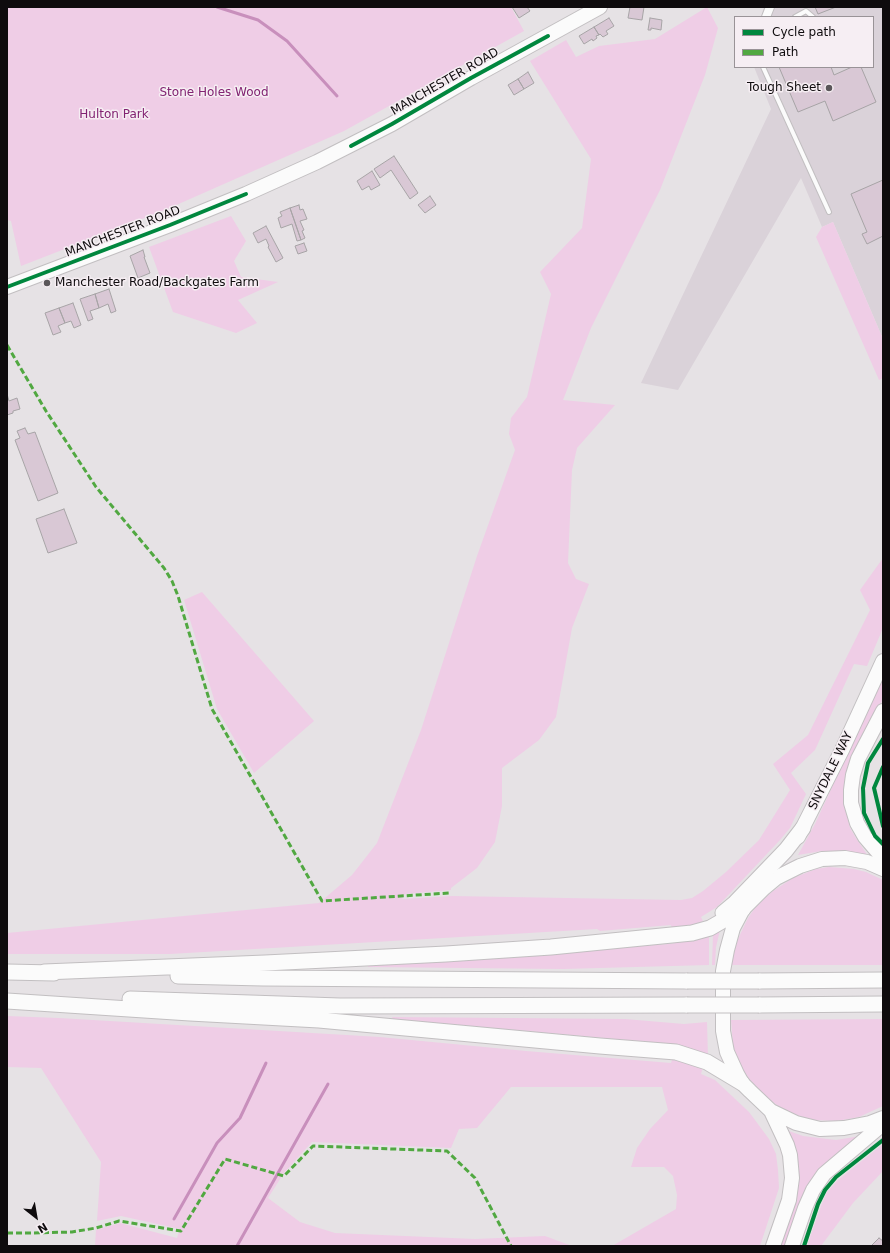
<!DOCTYPE html>
<style>
body{margin:0}
#map{position:relative;width:890px;height:1253px;overflow:hidden;background:#e6e2e5;font-family:"DejaVu Sans",sans-serif}
canvas{display:block}
.frame{position:absolute;inset:0;border:8px solid #0e0b0d;pointer-events:none}
.legend{position:absolute;left:734px;top:16px;width:140px;height:52px;box-sizing:border-box;background:#f6eef3;border:1px solid #999397;margin:0;padding:5px 7px;list-style:none;font-size:12px;color:#0e0b0d}
.legend li{display:flex;align-items:center;gap:8px;height:20px}
.legend b{width:20px;border:1px solid #999397}
.north{position:absolute;left:16px;top:1197px;width:40px;height:40px;-webkit-text-stroke:3px #f6eef3;paint-order:stroke;rotate:149deg;font-size:11px;font-weight:700;line-height:16px;text-align:center;color:#0e0b0d}
.north::after{content:'';display:block;margin:auto;width:14px;height:18px;background:#0e0b0d;clip-path:polygon(50% 0,100% 100%,50% 72%,0 100%)}
</style>
<div id="map">
<canvas width="890" height="1253"></canvas>
<div class="frame"></div>
<ul class="legend">
<li><b style="height:5px;background:#00873e"></b>Cycle path</li>
<li><b style="height:5px;background:#51a841"></b>Path</li>
</ul>
<div class="north">N</div>
</div>
<script>
const ctx = document.querySelector('canvas').getContext('2d');
ctx.lineJoin = 'round';
function paint(path, color) {
  ctx.fillStyle = color;
  ctx.fill(path, 'evenodd');
}
function toPath(rows) {
  const path = new Path2D();
  for (const r of rows) {
    path.moveTo(r[0], r[1]);
    for (let i = 2; i < r.length; i += 2) path.lineTo(r[i], r[i + 1]);
  }
  return path;
}
function trace(path, color, width, dash) {
  ctx.strokeStyle = color;
  ctx.lineWidth = width;
  ctx.lineCap = dash ? 'butt' : 'round';
  ctx.setLineDash(dash || []);
  ctx.stroke(path);
}
function write(font, color, halo, rows, align = 'center') {
  ctx.font = font + ' "DejaVu Sans",sans-serif';
  ctx.lineWidth = 3;
  ctx.setLineDash([]);
  ctx.textBaseline = 'middle';
  ctx.strokeStyle = halo;
  ctx.fillStyle = color;
  for (const [text, x, y, turn = 0] of rows) {
    ctx.save();
    ctx.translate(x, y);
    ctx.rotate((+turn || 0) * Math.PI / 180);
    ctx.textAlign = isNaN(turn) ? turn : align;
    if (halo) ctx.strokeText(text, 0, 0);
    ctx.fillText(text, 0, 0);
    ctx.restore();
  }
}
const built = toPath([
 [764,7,883,7,883,339,833,222,822,227,801,178,678,390,641,383,771,109,754,67,873,67,873,17,761,17]
]);
const green = toPath([
 [7,7,511,7,524,31,344,131,165,210,21,266,11,221,7,220],
 [707,7,718,28,705,75,660,190,591,328,563,400,615,405,577,448,572,470,568,563,576,579,589,584,572,628,556,717,539,740,502,768,502,806,495,842,477,868,451,888,451,890,405,894,402,899,452,896,681,900,692,898,703,891,726,872,759,840,790,790,773,764,808,735,870,610,860,590,883,558,883,628,867,666,854,664,815,750,791,773,806,794,790,828,780,840,717,907,701,917,703,921,693,926,672,930,671,925,600,931,597,929,170,954,7,954,7,933,319,903,352,875,377,843,421,730,477,556,515,450,509,434,511,418,527,397,551,294,540,272,582,228,591,159,530,61,566,40,576,57,599,46,655,39],
 [231,216,246,241,234,261,241,277,278,282,238,300,257,323,236,333,173,312,149,247],
 [833,222,883,339,883,378,879,380,816,237,822,227],
 [202,592,314,721,254,773,217,709,184,600],
 [882,678,883,679,883,699,854,757,845,799,846,811,850,828,856,838,868,856,844,851,822,851,798,855,815,824],
 [829,867,854,869,866,872,883,880,883,965,731,965,737,941,748,918,755,908,764,899,773,891,793,878,816,869],
 [720,930,716,947,715,965,712,965,713,934],
 [709,934,709,965,563,969,368,967,368,965,669,944,694,940],
 [7,1016,59,1018,380,1037,526,1051,671,1063,672,1060,689,1062,703,1067,701,1074,715,1080,749,1112,755,1120,769,1139,776,1154,778,1170,779,1188,760,1246,612,1246,676,1209,677,1195,673,1176,664,1167,631,1167,637,1148,650,1129,668,1110,662,1087,511,1087,477,1128,459,1129,451,1148,312,1142,284,1173,268,1198,300,1222,335,1233,475,1239,545,1236,572,1246,95,1246,96,1230,120,1223,177,1238,180,1229,121,1216,97,1221,101,1162,41,1068,7,1067],
 [392,1017,625,1019,684,1024,707,1022,708,1057,649,1042,393,1019],
 [883,1019,883,1106,859,1117,837,1121,815,1120,795,1115,778,1106,763,1094,749,1079,739,1063,733,1046,731,1020],
 [786,1130,803,1136,836,1140,860,1136,837,1157,786,1246,780,1246,796,1194],
 [883,1144,883,1171,853,1203,821,1246,807,1246,821,1206,827,1192,838,1180]
]);
const stream = toPath([
 [217,7,258,20,287,41,337,96],
 [174,1219,217,1143,240,1118,266,1063],
 [237,1246,328,1084]
]);
const building = toPath([
 [512,7,527,7,530,11,519,18,512,7],
 [630,7,644,7,642,20,628,18,630,7],
 [815,7,836,7,818,14,815,7],
 [609,18,614,26,606,31,608,34,603,37,600,34,599,35,594,27,609,18],
 [650,18,662,20,661,30,651,28,651,30,648,30,650,18],
 [594,27,599,35,596,36,597,38,593,41,592,39,584,44,579,36,594,27],
 [779,67,831,67,834,75,852,67,861,67,876,102,833,121,825,101,798,112,779,67],
 [528,72,534,83,524,89,518,79,528,72],
 [518,79,524,89,514,95,508,85,518,79],
 [394,156,418,193,410,199,391,170,380,178,374,169,394,156],
 [372,171,380,185,371,190,369,186,362,190,357,181,372,171],
 [883,180,883,236,867,244,862,234,867,232,851,194,883,180],
 [430,196,436,205,425,213,418,205,430,196],
 [299,205,300,210,303,209,307,219,300,221,304,230,302,231,305,238,301,240,290,208,299,205],
 [290,208,301,240,297,241,292,224,281,228,278,218,282,216,280,212,290,208],
 [266,226,283,258,276,262,268,247,269,246,266,239,258,243,253,233,266,226],
 [304,243,307,251,298,254,295,246,304,243],
 [143,250,145,257,144,257,150,273,138,278,130,256,143,250],
 [109,289,116,311,111,313,108,304,99,308,95,294,109,289],
 [95,294,99,308,90,311,93,319,88,321,80,299,95,294],
 [73,303,81,325,74,328,71,321,65,323,59,308,73,303],
 [59,308,65,323,58,326,61,332,53,335,45,313,59,308],
 [7,394,9,401,17,398,20,409,13,411,13,413,7,415,7,394],
 [25,428,28,434,35,432,58,493,38,501,15,440,20,438,17,431,25,428],
 [64,509,77,543,48,553,36,519,64,509],
 [879,1238,883,1241,883,1246,873,1246,872,1245,879,1238]
]);
const service = toPath([
 [795,17,806,11,813,17],
 [763,67,829,212]
]);
const minor = toPath([
 [766,17,770,7]
]);
const trunk = toPath([
 [7,287,170,225,246,194,317,162,392,124,471,78,600,7],
 [883,711,858,759,853,775,851,790,851,803,857,823,865,837,883,858],
 [798,837,842,750,883,661],
 [883,869,867,862,845,858,822,859,800,866,776,878,764,888,743,909,733,928,727,950,723,971,723,1031,727,1052,737,1074,742,1083,750,1091,771,1111,796,1123,820,1129,844,1128,870,1123,883,1118],
 [771,1111,787,1145,790,1155,792,1178,789,1200,773,1246],
 [792,1246,805,1208,813,1190,824,1174,883,1124]
]);
const motorway = toPath([
 [723,913,735,903,786,850,803,828],
 [7,972,54,973],
 [44,972,265,963,446,954,551,947,692,933,710,928,743,909],
 [178,976,263,978,687,981],
 [759,981,883,980],
 [130,999,340,1006,687,1005],
 [7,1001,190,1013,319,1020,600,1046,676,1052,707,1062,742,1083],
 [759,1005,883,1004]
]);
const motorwayBridge = toPath([
 [687,981,759,981],
 [687,1005,759,1005]
]);
const quiet = toPath([
 [7,345,46,411,96,487,164,568,172,581,178,596,212,709,322,901,449,893],
 [7,1233,33,1233,72,1232,96,1228,119,1221,181,1231,225,1159,284,1176,313,1146,447,1151,475,1178,511,1246]
]);
const cycleway = toPath([
 [351,146,392,124,471,78,548,36],
 [7,287,170,225,246,194],
 [883,739,868,763,863,788,864,813,875,836,883,844],
 [883,767,874,788,883,826],
 [804,1246,818,1204,825,1190,836,1177,883,1140]
]);
const markers = [
 [829,88,4,"#5a5659"],
 [47,283,4,"#5a5659"]
];
const streetNames = [
 ["MANCHESTER ROAD",445,82,-30],
 ["MANCHESTER ROAD",123,232,-21],
 ["SNYDALE WAY",831,771,-64]
];
const poiNames = [
 ["Tough Sheet",821,88],
 ["Manchester Road/Backgates Farm",55,283,"left"]
];
const parkNames = [
 ["Stone Holes Wood",214,93],
 ["Hulton Park",114,115]
];
paint(built, '#dad2d9');
paint(green, '#efcde6');
trace(stream, '#c88fbc', 3);
paint(building, '#d9c8d5');
trace(building, '#a7a4a6', 1);
trace(service, '#c2bfc1', 6);
trace(minor, '#c2bfc1', 10);
trace(trunk, '#c2bfc1', 16);
trace(motorway, '#c2bfc1', 17);
trace(service, '#fbfbfb', 4);
trace(minor, '#fbfbfb', 8);
trace(trunk, '#fbfbfb', 14);
trace(motorway, '#fbfbfb', 15);
trace(motorwayBridge, '#c2bfc1', 17, []);
trace(motorwayBridge, '#fbfbfb', 15);
trace(quiet, '#51a841', 3, [6, 3]);
trace(cycleway, '#00873e', 4);
for (const [x, y, r, color] of markers) {
  const dot = new Path2D();
  dot.arc(x, y, r, 0, 2 * Math.PI);
  ctx.fillStyle = color;
  ctx.fill(dot);
  trace(dot, '#f6eef3', 1.5);
}
write('12px', '#0e0b0d', '#f6eef3', streetNames);
write('12px', '#0e0b0d', '#f6eef3', poiNames, 'right');
write('12px', '#822372', '#f6eef3', parkNames);
</script>
